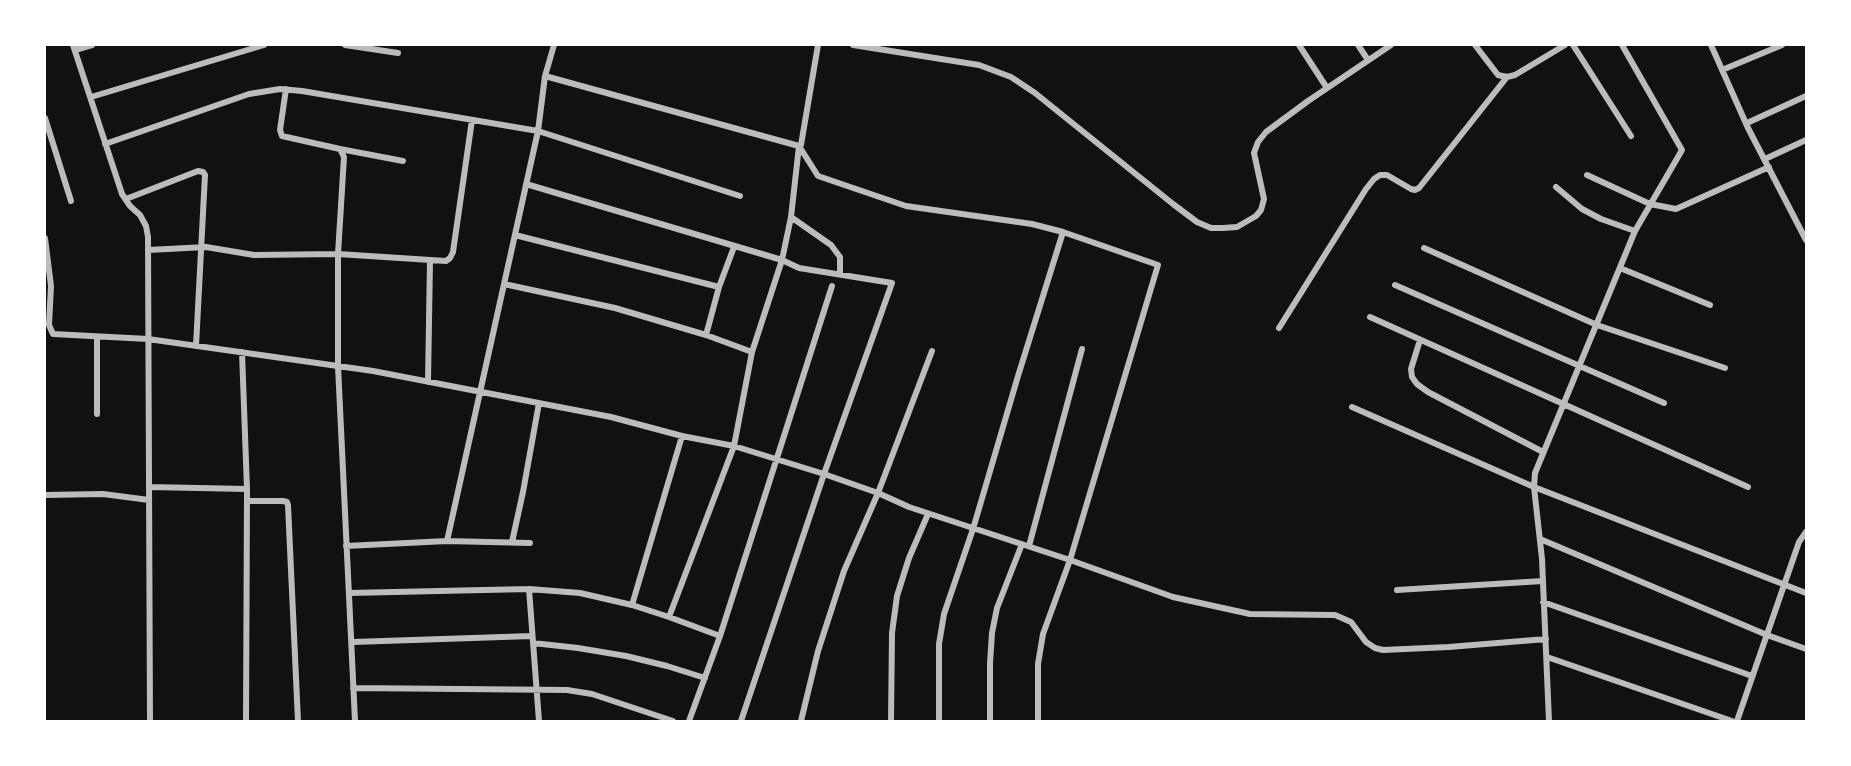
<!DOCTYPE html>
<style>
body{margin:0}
#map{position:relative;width:1851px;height:766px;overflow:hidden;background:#111;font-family:Barlow,sans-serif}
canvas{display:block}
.frame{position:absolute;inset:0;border:46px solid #fff;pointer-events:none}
</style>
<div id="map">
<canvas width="1851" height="766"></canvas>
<div class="frame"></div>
</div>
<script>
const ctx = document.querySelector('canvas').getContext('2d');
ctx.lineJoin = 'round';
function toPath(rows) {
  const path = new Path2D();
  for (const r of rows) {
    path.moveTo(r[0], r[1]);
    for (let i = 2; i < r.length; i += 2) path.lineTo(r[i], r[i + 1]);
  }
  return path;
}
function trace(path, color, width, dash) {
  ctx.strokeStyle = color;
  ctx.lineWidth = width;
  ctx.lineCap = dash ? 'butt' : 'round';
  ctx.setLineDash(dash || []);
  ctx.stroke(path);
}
const minor = toPath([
 [73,45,122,194,130,206,140,215,146,226,148,237,150,721],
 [345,45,398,53],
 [853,45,979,65,1011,77,1035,93,1173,204,1197,222,1211,228,1223,228,1237,227,1256,216,1261,210,1264,199,1254,153,1258,142,1266,132,1308,101,1391,45],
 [1299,45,1327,88],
 [1358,45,1368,60],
 [1475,45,1498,75,1507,77,1515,75,1565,45],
 [1573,45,1631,136],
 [1711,45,1748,128,1806,240],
 [75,50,92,45],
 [1722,70,1782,45],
 [545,76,799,146,818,176,906,206,1032,224,1063,232,1158,265,1070,560,1043,634,1038,664,1038,721],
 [286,89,280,130,282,136,340,149,344,157,338,254,338,366,355,721],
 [91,97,264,45],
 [45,118,71,201],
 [1747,123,1806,96],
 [105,144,249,94,280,89,302,91,538,131,740,196],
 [340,149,403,161],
 [1765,159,1806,140],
 [1587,175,1650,204,1676,209,1769,167],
 [526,184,782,260,799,268,892,283,824,474,741,721],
 [1556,187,1582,209,1601,219,1635,231],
 [126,199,198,171,203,172,205,175,196,346],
 [791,217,831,245,840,257,840,274],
 [515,235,719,287],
 [45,238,51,286,49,325,53,334,148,339,373,371,611,417,682,436,734,446,824,474,878,493,909,507,1070,560,1173,597,1250,614,1335,615,1351,622,1366,642,1375,648,1383,650,1449,647,1546,639],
 [1424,248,1597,325,1725,368],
 [148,250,206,247,254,255,338,254,446,261,450,258,453,252,472,120],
 [1620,268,1710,305],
 [504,284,615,308,706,335,752,352],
 [1395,285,1664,403],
 [1370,317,1748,487],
 [1279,328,1366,189,1374,179,1380,175,1387,175,1411,189,1415,190,1419,188,1507,77],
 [706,335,719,287,734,247],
 [1420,340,1411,369,1412,377,1417,384,1428,392,1543,452],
 [242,352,247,489,246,721],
 [428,382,430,261],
 [1352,407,1534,487,1806,593],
 [97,414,97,338],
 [149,487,247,489],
 [45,495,103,494,149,500],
 [247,501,283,501,287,502,288,505,298,721],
 [1540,539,1767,635,1806,649],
 [447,541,538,131,545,76,554,45],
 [512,542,523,492,539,403],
 [346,546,447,541,530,543],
 [1029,546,1082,349],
 [529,589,539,721],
 [1397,590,1543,581],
 [349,593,529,589,580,593,632,605,669,617,720,636],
 [1543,602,1752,676],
 [632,605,682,436],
 [669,617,734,446,752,352,782,260,791,217,799,146,801,145,818,45],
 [353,642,532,636],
 [533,643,578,648,626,656,667,666,705,678],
 [1547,657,1732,721],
 [353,688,567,690,592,694,673,721],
 [689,721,720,636,832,286],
 [801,721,818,651,844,571,878,493,932,351],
 [891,721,892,633,897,596,909,558,928,514],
 [939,721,939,644,944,614,973,529,1018,376,1063,232],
 [990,721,990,663,992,633,997,608,1022,544],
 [1549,721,1542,559,1534,487,1535,473,1635,231,1682,150,1622,45],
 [1737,721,1799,542,1806,532]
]);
trace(minor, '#bcbcbc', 6);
</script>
